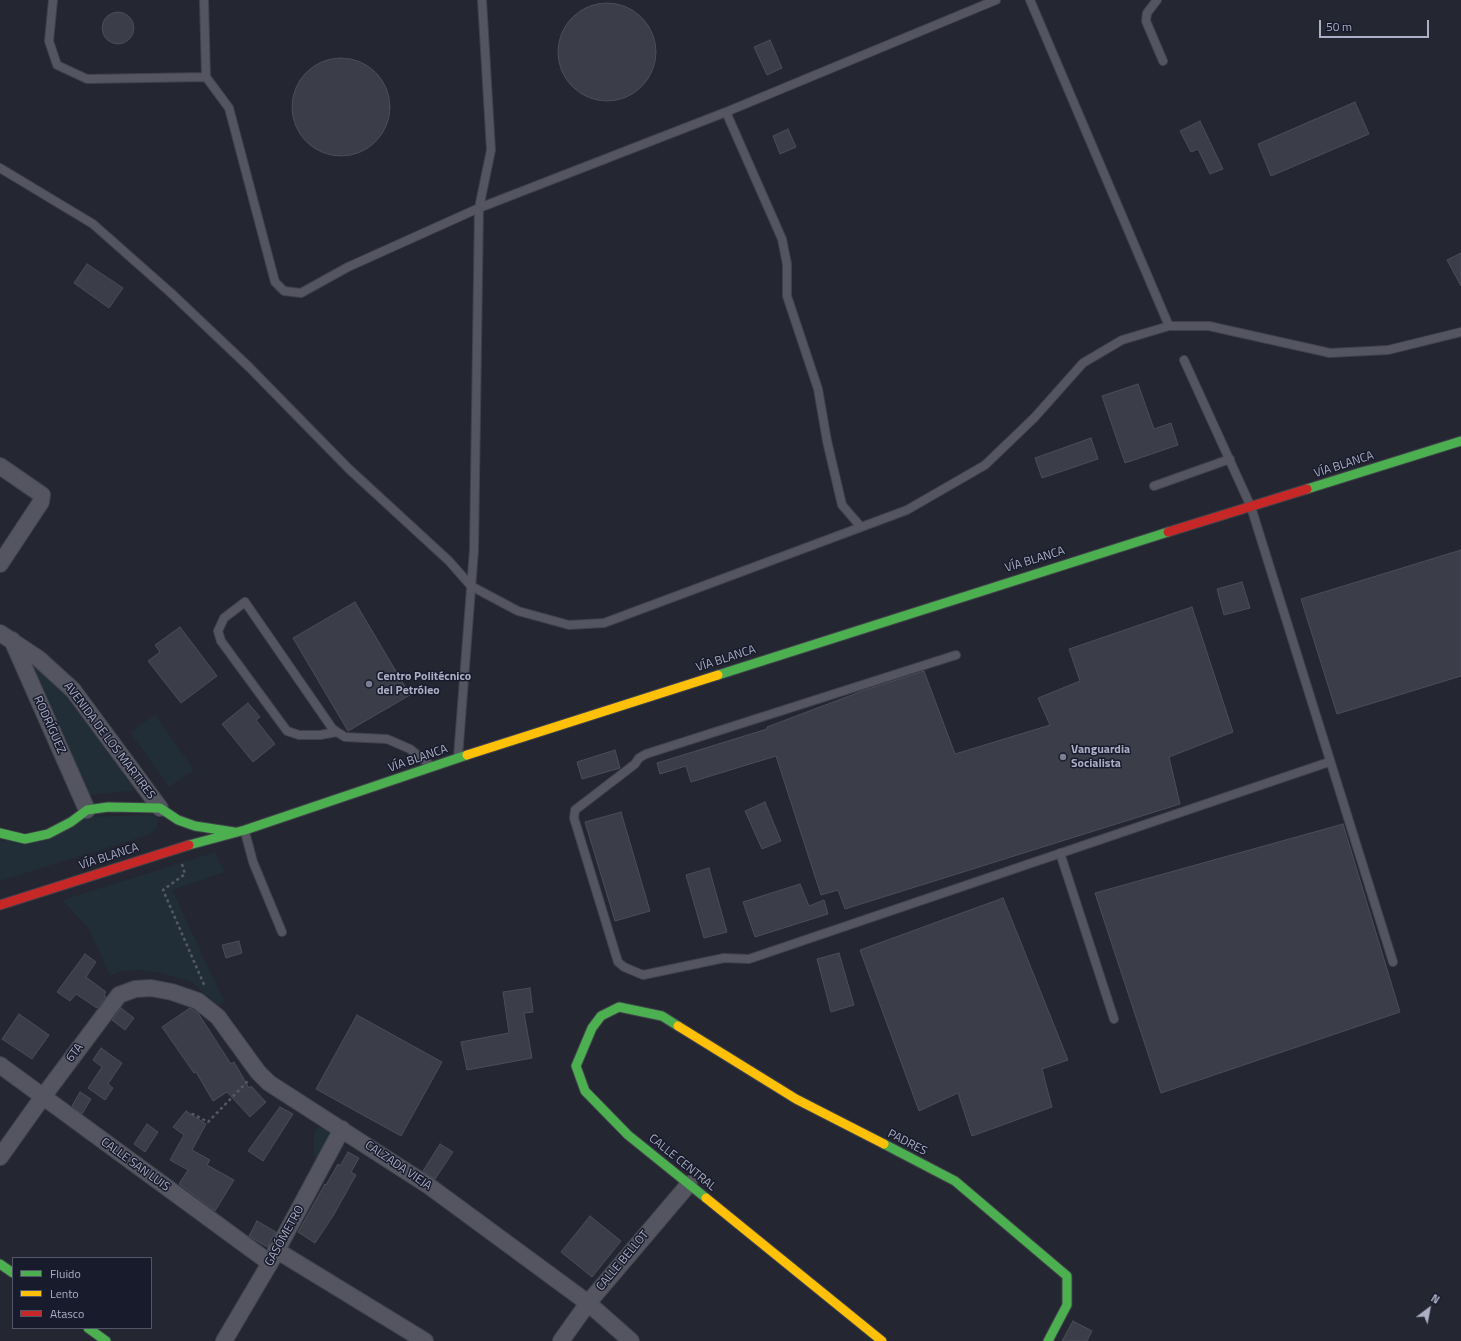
<!DOCTYPE html>
<meta charset="utf-8">
<style>
body{margin:0}
#map{position:relative;width:1461px;height:1341px;overflow:hidden;background:#242631;font-family:"Titillium Web",sans-serif}
canvas{display:block}
.legend{position:absolute;left:12px;top:1257px;width:140px;height:72px;box-sizing:border-box;background:#181b2c;border:1px solid #535669;margin:0;padding:5px 7px;list-style:none;font-size:12px;color:#acafc5}
.legend li{display:flex;align-items:center;gap:8px;height:20px}
.legend b{width:20px;border:1px solid #535669}
.north{position:absolute;left:1409px;top:1289px;width:40px;height:40px;-webkit-text-stroke:3px #181b2c;paint-order:stroke;rotate:32deg;font-size:11px;font-weight:700;line-height:16px;text-align:center;color:#acafc5}
.north::after{content:'';display:block;margin:auto;width:14px;height:18px;background:#acafc5;clip-path:polygon(50% 0,100% 100%,50% 72%,0 100%)}
.scale{position:absolute;left:1319px;top:20px;width:110px;height:18px;box-sizing:border-box;border:2px solid #acafc5;border-top:0;padding-left:5px;font-size:12px;line-height:14px;white-space:nowrap;color:#acafc5;-webkit-text-stroke:3px #181b2c;paint-order:stroke}
</style>
<div id="map">
<canvas width="1461" height="1341"></canvas>
<ul class="legend">
<li><b style="height:5px;background:#4caf50"></b>Fluido</li>
<li><b style="height:5px;background:#ffc107"></b>Lento</li>
<li><b style="height:5px;background:#c62828"></b>Atasco</li>
</ul>
<div class="north">N</div>
<div class="scale">50 m</div>
</div>
<script>
const ctx = document.querySelector('canvas').getContext('2d');
ctx.lineJoin = 'round';
function paint(path, color) {
  ctx.fillStyle = color;
  ctx.fill(path, 'evenodd');
}
function toPath(rows) {
  const path = new Path2D();
  for (const r of rows) {
    if (r.length === 3) {
      path.moveTo(r[0] + r[2], r[1]);
      path.arc(r[0], r[1], r[2], 0, 2 * Math.PI);
      continue;
    }
    path.moveTo(r[0], r[1]);
    for (let i = 2; i < r.length; i += 2) path.lineTo(r[i], r[i + 1]);
  }
  return path;
}
function trace(path, color, width, dash) {
  ctx.strokeStyle = color;
  ctx.lineWidth = width;
  ctx.lineCap = dash ? 'butt' : 'round';
  ctx.setLineDash(dash || []);
  ctx.stroke(path);
}
function write(font, color, halo, rows, align = 'center') {
  ctx.font = font + ' "Titillium Web",sans-serif';
  ctx.lineWidth = 3;
  ctx.setLineDash([]);
  ctx.textBaseline = 'middle';
  ctx.strokeStyle = halo;
  ctx.fillStyle = color;
  for (const [text, x, y, turn = 0] of rows) {
    ctx.save();
    ctx.translate(x, y);
    ctx.rotate((+turn || 0) * Math.PI / 180);
    ctx.textAlign = isNaN(turn) ? turn : align;
    if (halo) ctx.strokeText(text, 0, 0);
    ctx.fillText(text, 0, 0);
    ctx.restore();
  }
}
const green = toPath([
 [22,652,60,686,135,790,84,796],
 [155,715,194,770,169,787,130,732],
 [150,815,158,819,157,827,151,834,0,881,0,842,87,817],
 [216,852,224,872,172,890,224,1001,218,1006,192,982,157,972,139,970,122,971,110,976,89,929,62,900],
 [318,1127,324,1128,330,1133,332,1138,315,1164,313,1140,315,1130]
]);
const building = toPath([
 [607,52,49],
 [118,28,16],
 [770,40,782,68,767,75,754,47,770,40],
 [341,107,49],
 [1355,102,1369,134,1271,176,1258,144,1355,102],
 [1200,121,1223,169,1210,174,1198,149,1191,152,1180,131,1200,121],
 [788,129,796,147,780,154,773,136,788,129],
 [1461,253,1461,286,1447,260,1461,253],
 [87,264,123,288,109,308,74,283,87,264],
 [1138,384,1154,429,1171,423,1178,445,1125,463,1102,396,1138,384],
 [1091,438,1098,459,1042,478,1035,458,1091,438],
 [1461,550,1461,676,1337,714,1301,599,1461,550],
 [1242,582,1250,608,1224,615,1217,589,1242,582],
 [355,602,410,695,348,731,293,638,355,602],
 [1192,607,1233,732,1169,757,1180,804,845,909,838,890,821,895,776,756,691,782,686,766,660,774,657,763,767,729,767,727,865,690,924,671,955,754,1050,725,1038,698,1080,681,1069,649,1192,607],
 [180,627,217,676,181,703,148,661,160,652,155,645,180,627],
 [248,703,260,717,256,720,275,744,253,762,222,724,248,703],
 [615,750,620,768,582,779,577,762,615,750],
 [765,802,781,841,762,849,745,811,765,802],
 [621,812,650,911,615,921,585,822,621,812],
 [1343,824,1400,1012,1161,1093,1095,893,1343,824],
 [709,868,727,932,704,938,686,875,709,868],
 [800,884,809,906,824,900,828,914,755,937,743,902,800,884],
 [1003,898,1068,1060,1042,1069,1052,1107,972,1136,958,1093,919,1111,860,950,1003,898],
 [239,941,242,953,226,958,222,945,239,941],
 [839,953,854,1005,831,1012,817,959,839,953],
 [85,954,96,962,86,977,106,992,104,995,106,997,97,1008,76,994,70,1001,57,992,85,954],
 [530,988,533,1012,524,1013,532,1058,467,1070,461,1042,509,1033,503,992,530,988],
 [121,1008,134,1018,125,1030,112,1020,121,1008],
 [190,1008,198,1013,231,1064,234,1062,249,1088,251,1086,266,1102,250,1117,227,1092,213,1101,196,1072,194,1073,162,1027,190,1008],
 [19,1014,49,1035,32,1059,2,1039,19,1014],
 [357,1015,442,1062,401,1136,316,1089,357,1015],
 [101,1048,122,1063,108,1084,113,1088,105,1100,88,1088,102,1067,93,1060,101,1048],
 [80,1092,91,1099,82,1114,72,1106,80,1092],
 [280,1107,293,1114,263,1161,248,1151,280,1107],
 [186,1111,206,1124,192,1150,210,1160,207,1165,234,1180,215,1211,179,1184,188,1170,170,1160,184,1135,173,1127,186,1111],
 [147,1124,158,1132,145,1152,134,1144,147,1124],
 [440,1144,453,1152,435,1179,423,1171,440,1144],
 [348,1152,359,1158,351,1172,356,1175,333,1216,315,1243,298,1232,325,1184,326,1185,338,1164,340,1166,348,1152],
 [590,1216,621,1241,592,1277,561,1252,590,1216],
 [257,1221,276,1232,267,1247,249,1236,257,1221],
 [1073,1321,1092,1331,1087,1341,1062,1341,1073,1321]
]);
const path = toPath([
 [182,864,185,874,163,890,205,987],
 [192,1115,193,1114,208,1122,248,1081]
]);
const lane = toPath([
 [53,0,49,41,57,65,87,79,206,77,204,0],
 [1030,0,1169,326],
 [1157,0,1147,13,1146,21,1163,61],
 [206,77,229,108,275,282,284,291,301,293,348,267,479,208,726,112,996,0],
 [726,112,782,239,787,264,787,296,818,389,827,441,842,505,861,527],
 [0,168,93,224,171,293,249,367,349,469,449,561,471,586,518,611,569,625,604,623,907,510,985,465,1034,418,1083,363,1122,340,1169,326,1209,326,1330,353,1388,350,1461,332],
 [1184,360,1251,507,1393,962],
 [1154,486,1230,459],
 [956,655,646,754,639,758,635,764,575,810,574,818,618,962,624,967,643,975,724,958,749,959,1329,762],
 [337,732,320,735,299,735,287,731,221,641,218,631,224,618,245,602,332,728,337,732,345,737,387,739,410,749,430,765],
 [458,757,474,550,479,208,491,150,482,0],
 [245,832,253,862,282,932],
 [1060,853,1114,1019]
]);
const street = toPath([
 [0,466,42,495,41,502,0,564],
 [0,633,39,659,73,690,160,808],
 [12,640,87,810],
 [0,1065,270,1263],
 [0,1157,42,1098,119,995,135,989,151,988,172,992,198,1001,218,1017,258,1072,269,1083,429,1186,588,1303,631,1341],
 [276,1250,425,1341],
 [224,1341,270,1263,342,1129],
 [561,1341,588,1303,689,1184]
]);
const fast = toPath([
 [1307,489,1461,441],
 [718,675,1168,532],
 [0,833,25,839,48,834,71,822,87,810,108,807,160,808,178,820,195,826,234,832],
 [189,845,245,830,467,755],
 [678,1026,662,1016,619,1007,601,1016,592,1028,576,1066,585,1091,628,1135,706,1198],
 [884,1144,955,1181,1067,1276,1067,1305,1048,1341],
 [0,1264,13,1273],
 [88,1328,106,1341]
]);
const slow = toPath([
 [467,755,718,675],
 [678,1026,796,1099,884,1144],
 [706,1198,882,1341]
]);
const jam = toPath([
 [1168,532,1307,489],
 [0,905,189,845]
]);
const markers = [
 [369,684,4,"#7c7f91"],
 [1063,757,4,"#7c7f91"]
];
const streetNames = [
 ["VÍA BLANCA",1344,465,-18],
 ["VÍA BLANCA",1035,560,-17],
 ["VÍA BLANCA",726,659,-18],
 ["RODRÍGUEZ",49,725,66],
 ["AVENIDA DE LOS MARTIRES",109,741,53],
 ["VÍA BLANCA",418,759,-19],
 ["VÍA BLANCA",109,857,-18],
 ["6TA",75,1053,-53],
 ["PADRES",907,1143,27],
 ["CALLE CENTRAL",682,1163,39],
 ["CALLE SAN LUIS",135,1165,36],
 ["CALZADA VIEJA",398,1166,34],
 ["GASÓMETRO",285,1236,-61],
 ["CALLE BELLOT",623,1261,-50]
];
const poiNames = [
 ["Centro Politécnico",377,677],
 ["del Petróleo",377,691],
 ["Vanguardia",1071,750],
 ["Socialista",1071,764]
];
paint(green, '#212e37');
paint(building, '#3b3d48');
trace(building, '#4b4d5a', 1);
trace(lane, '#40424b', 10);
trace(street, '#40424b', 18);
trace(fast, '#40424b', 11);
trace(slow, '#40424b', 11);
trace(jam, '#40424b', 11);
trace(path, '#565962', 2.5, [3, 3]);
trace(lane, '#545560', 8);
trace(street, '#545560', 16);
trace(fast, '#4caf50', 9);
trace(slow, '#ffc107', 9);
trace(jam, '#c62828', 9);
for (const [x, y, r, color] of markers) {
  const dot = new Path2D();
  dot.arc(x, y, r, 0, 2 * Math.PI);
  ctx.fillStyle = color;
  ctx.fill(dot);
  trace(dot, '#181b2c', 1.5);
}
write('12px', '#acafc5', '#181b2c', streetNames);
write('bold 12px', '#acafc5', '#181b2c', poiNames, 'left');
</script>
